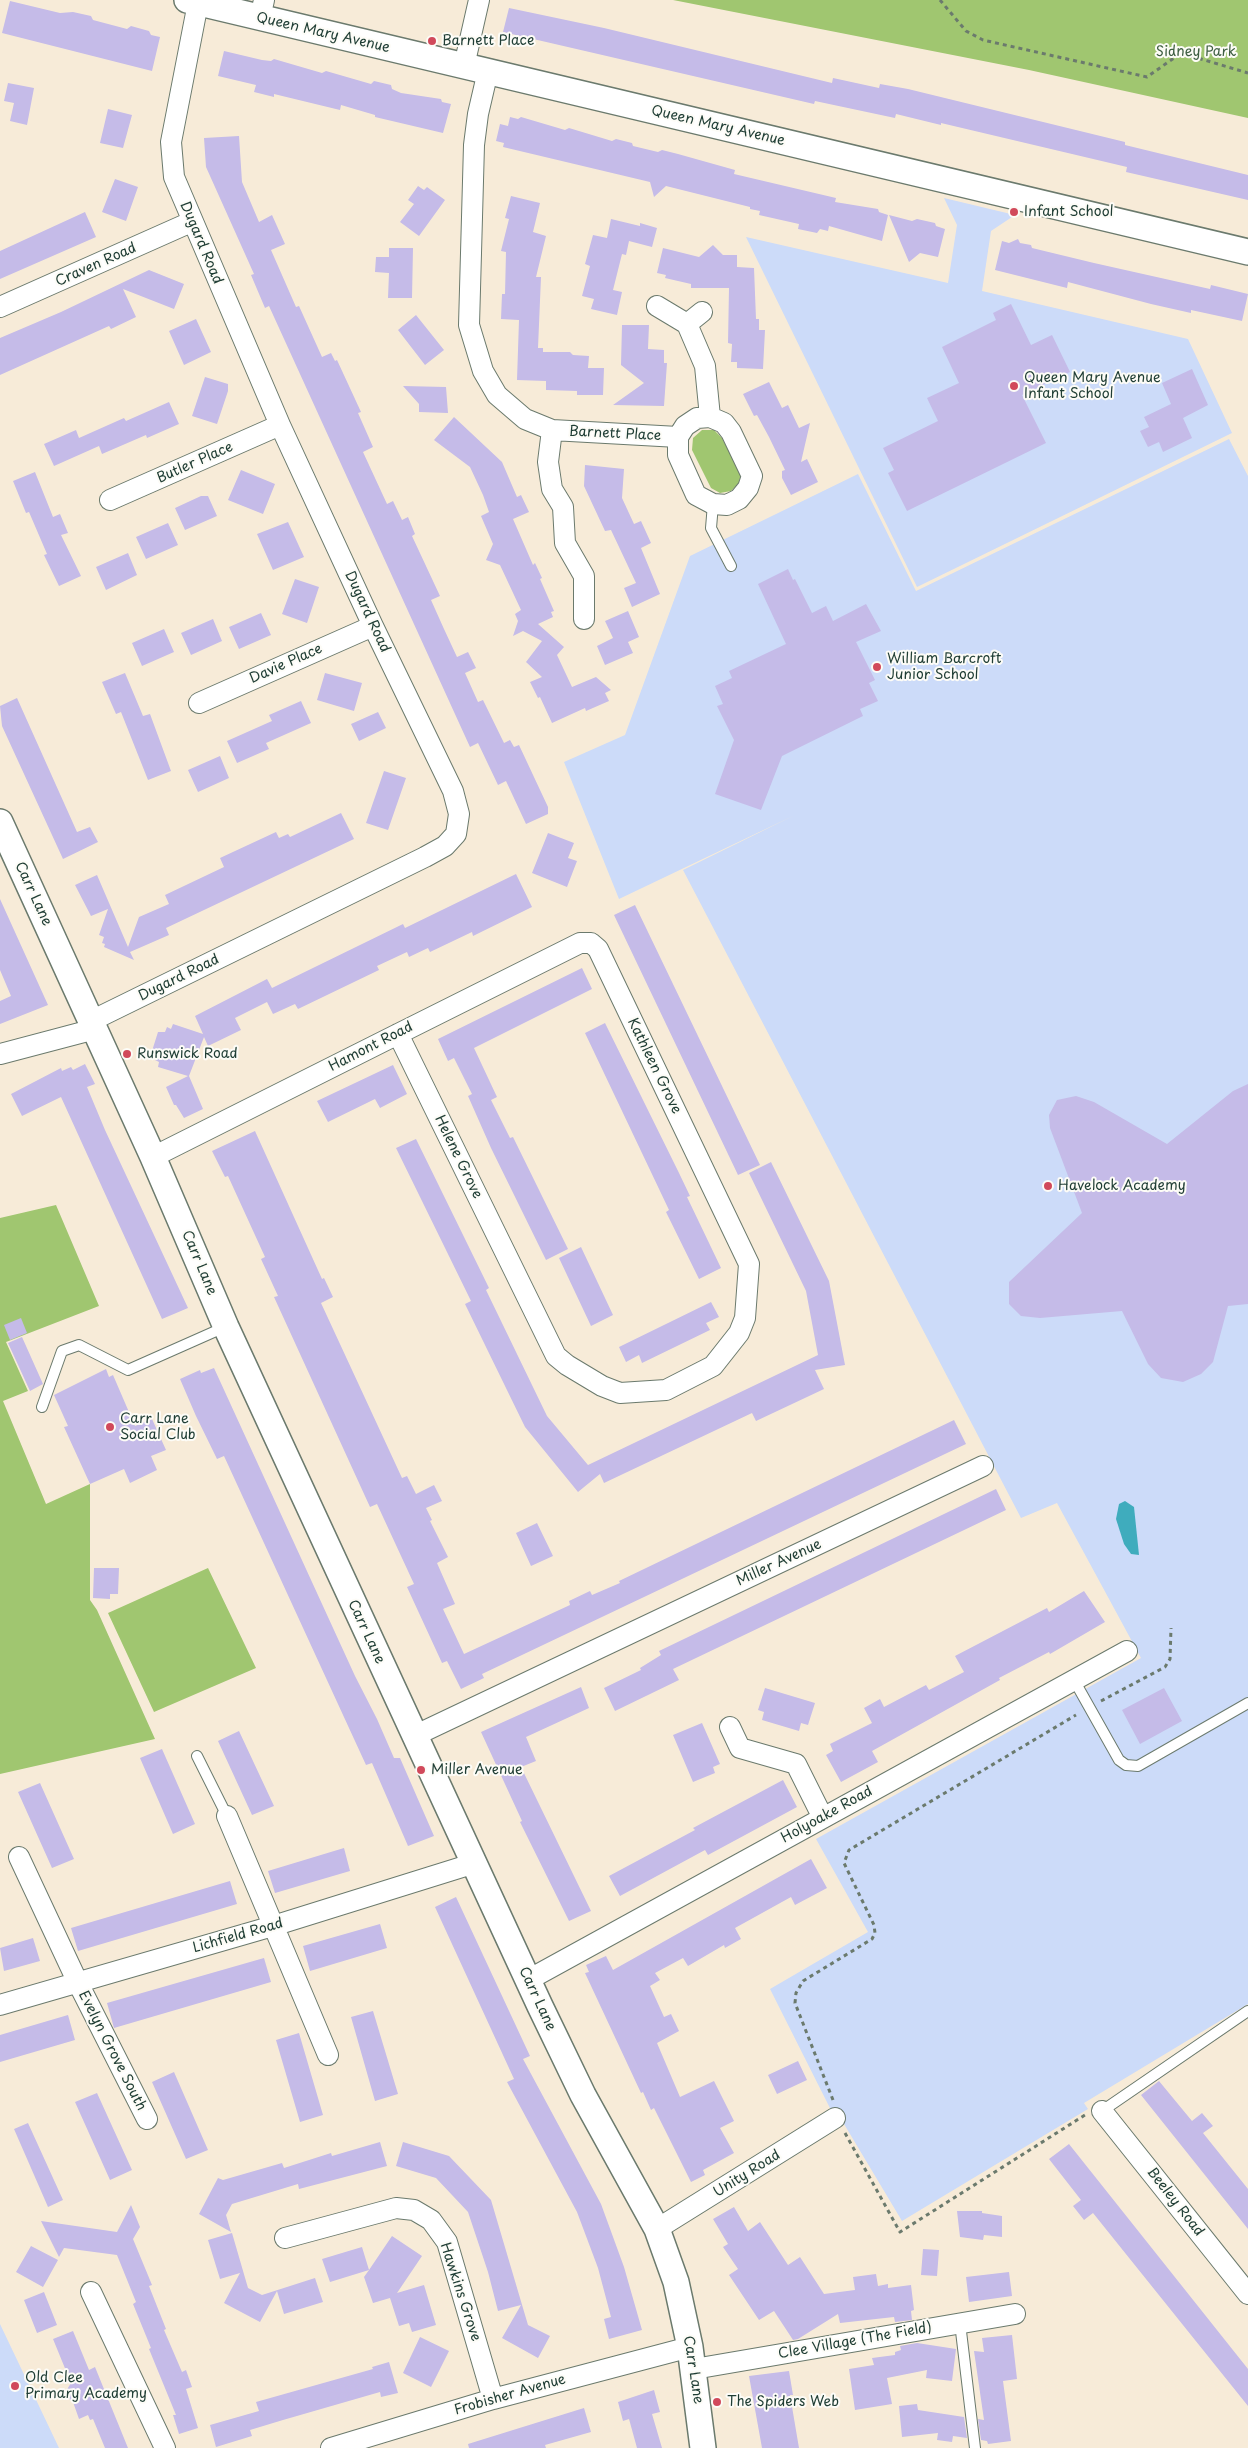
<!DOCTYPE html>
<style>
body{margin:0}
canvas{display:block;background:#f7ebd8}
</style>
<canvas width="1248" height="2448"></canvas>
<script>
const ctx = document.querySelector('canvas').getContext('2d');
ctx.lineJoin = 'round';
function paint(path, color) {
  ctx.fillStyle = color;
  ctx.fill(path, 'evenodd');
}
function toPath(rows) {
  const path = new Path2D();
  for (const r of rows) {
    path.moveTo(r[0], r[1]);
    for (let i = 2; i < r.length; i += 2) path.lineTo(r[i], r[i + 1]);
  }
  return path;
}
function trace(path, color, width, dash) {
  ctx.strokeStyle = color;
  ctx.lineWidth = width;
  ctx.lineCap = dash ? 'butt' : 'round';
  ctx.setLineDash(dash || []);
  ctx.stroke(path);
}
function write(font, color, halo, rows, align = 'center') {
  ctx.font = font + ' "Playpen Sans",sans-serif';
  ctx.lineWidth = 4;
  ctx.setLineDash([]);
  ctx.textBaseline = 'middle';
  ctx.strokeStyle = halo;
  ctx.fillStyle = color;
  for (const [text, x, y, turn = 0] of rows) {
    ctx.save();
    ctx.translate(x, y);
    ctx.rotate((+turn || 0) * Math.PI / 180);
    ctx.textAlign = isNaN(turn) ? turn : align;
    if (halo) ctx.strokeText(text, 0, 0);
    ctx.fillText(text, 0, 0);
    ctx.restore();
  }
}
const built = toPath([
 [944,198,1015,215,991,231,982,291,1188,339,1232,433,917,587,746,237,948,283,957,225],
 [1229,439,1248,476,1248,2004,1084,2103,1088,2109,902,2221,844,2124,839,2126,770,1989,868,1932,816,1839,1141,1658,1057,1503,1021,1518,683,870,795,815,619,899,564,762,625,735,690,556,858,474,916,591],
 [0,2324,59,2448,0,2448]
]);
const green = toPath([
 [673,0,1248,0,1248,118,1029,70],
 [702,430,714,430,722,438,741,473,739,483,731,491,720,493,711,488,692,450,693,438],
 [56,1205,99,1306,6,1342,28,1391,3,1401,46,1504,90,1484,90,1600,97,1610,155,1739,0,1774,0,1218],
 [208,1568,256,1668,154,1712,108,1613]
]);
const water = toPath([
 [1125,1501,1134,1507,1139,1555,1131,1554,1124,1544,1116,1519,1119,1504]
]);
const building = toPath([
 [10,1,60,13,73,12,91,16,93,20,127,29,131,26,149,31,151,35,160,37,152,71,2,33],
 [509,8,604,28,832,83,833,78,879,88,880,84,908,89,1125,142,1125,145,1248,175,1248,200,1126,172,1127,167,941,123,941,125,896,114,895,118,815,101,814,104,503,32],
 [224,51,262,60,271,61,274,59,322,73,326,71,371,84,374,81,391,85,392,89,401,93,441,99,442,102,451,104,443,133,375,117,375,115,341,105,340,110,274,94,274,97,254,92,256,85,218,76],
 [8,83,34,88,27,125,10,121,14,103,4,101],
 [108,109,132,115,123,148,100,143],
 [510,117,518,119,521,117,565,130,569,128,612,141,616,139,632,143,633,146,658,152,662,150,678,154,735,170,734,174,836,198,835,202,878,209,879,212,888,215,882,241,829,226,828,231,820,229,817,233,798,229,799,224,759,215,760,211,750,209,750,207,666,186,654,197,650,182,503,147,504,143,496,141,500,124,508,126],
 [239,136,242,182,259,222,272,215,285,244,271,250,296,307,299,306,322,357,331,353,335,361,337,360,361,412,358,413,373,447,363,452,387,504,393,501,402,520,408,517,415,534,412,536,440,596,431,600,444,629,457,657,468,652,476,668,465,673,478,702,483,700,504,743,510,740,514,747,519,745,548,807,548,814,526,824,506,781,498,785,478,743,470,747,269,306,265,308,251,275,254,274,206,167,204,138],
 [115,179,138,187,126,221,102,212],
 [418,186,424,190,427,187,445,200,419,236,400,222,414,204,408,200],
 [511,196,540,203,533,232,546,236,536,277,541,277,538,348,543,348,543,352,570,352,573,355,589,356,588,368,604,368,603,395,577,395,577,391,546,390,546,381,517,380,519,320,501,319,502,294,505,294,506,252,501,251,509,219,505,218],
 [85,212,96,237,0,279,0,251],
 [889,215,912,221,917,219,935,223,936,226,945,229,938,257,920,253,909,262],
 [611,219,640,226,640,223,657,228,652,247,629,241,626,255,622,254,613,290,622,292,617,315,591,309,594,299,582,296,590,266,585,264,593,235,607,238],
 [1018,239,1020,243,1031,245,1032,248,1094,263,1210,289,1211,285,1248,294,1242,321,1191,310,1191,313,1151,304,1068,282,1067,288,995,270,1002,241,1009,243],
 [713,245,723,255,737,255,737,267,754,268,756,319,759,319,759,330,765,330,763,369,737,368,737,362,731,362,732,344,728,343,729,288,691,288,691,284,665,278,666,275,657,273,663,248,699,257],
 [389,248,413,248,412,298,388,298,389,273,375,272,376,257,389,257],
 [149,270,184,284,174,309,123,289,136,317,111,329,109,326,0,375,0,338,61,312],
 [1011,304,1031,345,1052,335,1070,372,1022,395,1046,443,907,511,888,473,894,470,883,448,938,421,927,398,959,383,942,347,996,320,993,313],
 [416,315,444,350,425,365,398,330],
 [196,319,211,352,184,365,169,331],
 [622,325,649,325,648,349,664,350,664,363,667,363,664,406,613,405,644,383,621,365],
 [1192,369,1208,405,1183,418,1192,438,1163,452,1159,442,1148,447,1140,431,1149,427,1144,417,1171,404,1162,383],
 [205,377,228,384,228,391,217,424,192,416],
 [769,382,782,408,788,405,799,428,810,423,801,462,807,459,818,482,791,495,782,478,782,471,785,470,769,437,757,415,754,416,743,394],
 [403,386,446,387,448,413,419,412,419,404],
 [169,402,179,424,147,438,146,435,102,454,99,446,54,466,44,444,76,430,79,438,124,418,126,421],
 [454,417,502,462,517,497,521,495,529,512,513,519,533,565,535,563,542,578,540,579,554,611,551,612,553,617,538,624,564,647,557,655,572,687,596,677,611,690,605,693,609,701,586,711,585,708,552,723,540,697,538,698,530,682,542,677,526,662,542,641,523,631,513,636,518,621,515,614,521,610,500,565,486,560,493,544,481,516,489,512,483,495,470,467,434,440],
 [585,465,624,469,622,498,634,524,641,521,651,543,641,548,660,594,632,607,624,588,636,583,611,530,605,531,584,486],
 [241,470,275,484,263,514,228,500],
 [35,472,53,517,60,514,68,533,61,535,81,576,59,586,44,555,47,554,29,512,26,513,13,481],
 [201,496,208,496,217,516,185,530,175,508],
 [288,522,304,557,273,570,257,534],
 [168,523,178,545,146,559,136,537],
 [128,553,137,575,106,590,96,567],
 [788,569,793,580,795,579,812,613,826,606,833,621,866,604,881,631,856,642,875,680,869,683,878,701,860,709,863,716,782,756,761,810,715,794,734,740,717,706,723,704,715,686,732,678,729,671,786,644,758,584],
 [295,579,319,587,307,623,282,614],
 [628,611,639,637,628,642,633,653,605,665,597,646,613,638,605,621],
 [261,613,271,635,239,649,229,627],
 [213,619,222,641,191,655,181,633],
 [164,629,174,652,142,666,132,643],
 [125,673,143,716,150,714,171,771,148,780,121,712,116,714,102,682],
 [325,673,362,683,354,711,317,700],
 [17,698,77,832,90,827,98,842,63,859,2,726,0,706],
 [301,701,311,723,266,743,269,749,237,763,227,741,272,721,269,715],
 [378,712,386,728,359,741,351,724],
 [220,756,229,778,198,792,188,770],
 [384,771,406,778,388,830,366,823],
 [341,813,354,839,166,928,169,935,130,952,134,960,104,947,105,944,102,943,104,937,99,935,108,909,91,916,75,885,97,875,128,947,139,917,169,904,165,895,224,867,220,858,276,832,279,838,288,834,290,837],
 [548,833,574,843,568,858,577,861,567,887,532,873],
 [516,874,532,907,473,936,472,932,430,952,428,948,409,957,407,952,377,966,379,970,298,1009,295,1004,273,1014,267,1002,235,1018,241,1030,208,1046,204,1037,189,1076,203,1109,184,1118,176,1105,174,1105,166,1087,188,1076,158,1067,159,1062,155,1060,157,1055,152,1051,158,1032,165,1032,167,1027,171,1029,173,1024,203,1034,195,1016,267,979,272,988,403,924,405,928],
 [0,899,48,1005,0,1024,0,1001,11,996,0,970],
 [635,905,760,1165,738,1175,614,915],
 [582,968,592,989,474,1048,497,1097,491,1100,510,1138,513,1137,568,1249,546,1260,491,1148,468,1096,472,1094,454,1058,448,1061,438,1039],
 [605,1023,679,1173,690,1196,687,1197,721,1268,699,1279,666,1212,669,1210,585,1033],
 [85,1064,95,1084,87,1087,105,1130,188,1308,162,1319,61,1097,22,1116,11,1094,61,1068,62,1071,71,1067,73,1070],
 [393,1065,407,1094,380,1108,375,1099,328,1122,317,1101],
 [1248,1084,1248,1304,1228,1306,1213,1362,1201,1374,1183,1382,1161,1378,1148,1364,1122,1311,1040,1318,1021,1316,1009,1304,1009,1282,1082,1213,1050,1128,1049,1115,1057,1100,1076,1096,1094,1102,1167,1144,1233,1091],
 [255,1131,322,1279,324,1278,333,1297,321,1303,402,1478,407,1476,416,1494,434,1485,442,1501,426,1508,432,1520,430,1521,448,1557,437,1563,455,1604,443,1609,464,1654,570,1605,569,1601,590,1591,592,1595,620,1583,619,1581,954,1420,966,1444,482,1674,484,1678,461,1689,447,1661,442,1663,407,1587,414,1584,377,1504,370,1507,274,1297,278,1296,261,1259,265,1257,228,1176,225,1177,212,1151],
 [416,1139,489,1288,486,1290,547,1416,588,1465,818,1355,806,1291,749,1173,771,1162,829,1281,845,1365,815,1370,824,1389,756,1421,752,1413,604,1483,600,1474,578,1492,525,1427,465,1304,471,1301,396,1148],
 [581,1247,613,1315,591,1326,559,1258],
 [711,1302,719,1317,706,1323,710,1330,642,1363,639,1355,626,1362,619,1347],
 [21,1318,27,1333,10,1340,4,1325],
 [22,1337,43,1384,30,1391,8,1343],
 [214,1368,355,1676,377,1719,394,1758,400,1758,434,1836,408,1846,372,1763,366,1765,224,1456,217,1459,196,1416,180,1379,200,1370,201,1373],
 [106,1369,109,1377,113,1375,135,1426,152,1419,166,1450,151,1456,157,1470,130,1483,124,1469,90,1484,64,1427,68,1426,54,1395],
 [996,1489,1006,1510,673,1669,679,1680,615,1711,604,1688,641,1670,640,1668,661,1655,659,1651],
 [537,1523,553,1556,531,1566,516,1533],
 [94,1568,119,1568,118,1594,110,1594,110,1599,93,1598],
 [1084,1591,1105,1622,1050,1654,1049,1652,999,1678,1000,1680,872,1751,878,1762,841,1782,826,1755,833,1751,830,1744,872,1723,864,1708,880,1699,884,1707,926,1685,929,1690,964,1672,955,1656,1047,1608,1049,1612],
 [581,1687,589,1708,526,1737,536,1761,521,1767,591,1911,569,1921,520,1822,522,1821,481,1732],
 [765,1688,815,1703,808,1725,801,1723,799,1731,762,1720,764,1712,758,1710],
 [1164,1688,1182,1721,1140,1744,1122,1710],
 [702,1723,720,1764,713,1767,715,1773,693,1782,673,1735],
 [239,1731,274,1806,252,1815,218,1741],
 [162,1749,195,1824,173,1834,140,1758],
 [783,1780,797,1807,708,1855,705,1850,620,1896,609,1876,695,1830,693,1828],
 [40,1783,74,1859,52,1868,18,1792],
 [344,1848,350,1871,275,1893,268,1871],
 [811,1859,827,1888,795,1905,791,1897,735,1928,741,1939,725,1948,724,1945,688,1966,683,1958,655,1973,660,1980,650,1986,664,2017,671,2014,679,2031,657,2043,680,2097,714,2081,734,2121,720,2128,734,2153,703,2170,705,2175,691,2182,654,2108,651,2110,643,2092,641,2093,585,1973,589,1972,586,1965,606,1956,613,1970],
 [230,1881,237,1904,78,1951,71,1928],
 [456,1897,530,2056,523,2059,601,2204,624,2267,642,2330,609,2339,604,2319,611,2317,598,2268,577,2212,507,2082,514,2079,435,1907],
 [380,1924,387,1948,310,1971,303,1946],
 [33,1938,40,1961,4,1971,0,1948],
 [264,1958,271,1982,114,2028,107,2003],
 [373,2011,398,2094,375,2101,351,2017],
 [68,2015,75,2040,0,2062,0,2035],
 [299,2033,323,2115,300,2122,276,2040],
 [798,2061,807,2080,777,2094,768,2075],
 [174,2072,208,2150,186,2159,152,2082],
 [1159,2081,1192,2121,1202,2113,1213,2126,1203,2133,1248,2189,1248,2229,1141,2095],
 [97,2093,132,2170,110,2180,75,2102],
 [28,2123,63,2200,48,2207,14,2129],
 [380,2142,387,2166,299,2189,298,2184,232,2204,226,2215,231,2232,199,2214,218,2178,223,2180,282,2163,284,2168,331,2153,332,2156],
 [403,2142,449,2156,491,2200,528,2325,550,2336,538,2358,502,2338,521,2305,498,2311,488,2272,468,2212,436,2178,396,2166],
 [1069,2144,1248,2369,1248,2406,1093,2213,1084,2220,1073,2206,1081,2200,1049,2159],
 [131,2205,140,2227,133,2239,152,2285,149,2286,166,2329,164,2330,182,2372,186,2370,192,2387,186,2389,198,2428,179,2434,173,2415,176,2415,149,2349,151,2348,133,2304,136,2302,117,2255,64,2248,59,2257,41,2221,117,2232],
 [734,2207,748,2231,760,2222,788,2265,800,2257,824,2294,855,2290,853,2277,876,2274,878,2286,888,2284,888,2288,911,2285,914,2310,911,2311,912,2320,895,2322,894,2317,840,2323,838,2314,798,2339,793,2340,774,2311,759,2320,729,2275,738,2269,723,2247,728,2244,713,2219],
 [957,2211,982,2211,982,2213,1002,2216,1002,2237,984,2235,983,2240,960,2237],
 [232,2233,248,2288,262,2295,315,2278,323,2302,284,2314,277,2291,260,2322,224,2303,240,2273,220,2279,208,2240],
 [392,2236,422,2256,397,2293,424,2285,436,2325,412,2332,409,2323,399,2326,390,2298,373,2303,364,2277,369,2270,330,2282,322,2259,362,2247,369,2270],
 [31,2246,58,2260,43,2287,16,2272],
 [923,2249,939,2250,937,2276,921,2275],
 [1009,2272,1012,2296,969,2302,966,2277],
 [44,2292,57,2325,37,2333,24,2300],
 [73,2331,89,2370,95,2367,128,2448,105,2448,93,2419,90,2420,88,2415,79,2419,73,2402,67,2397,66,2391,71,2383,53,2339],
 [1012,2335,1017,2379,1003,2381,1011,2441,988,2444,987,2441,981,2440,978,2419,984,2420,974,2351,984,2352,982,2338],
 [420,2337,449,2351,431,2387,403,2373],
 [917,2343,956,2349,952,2381,926,2378,927,2370,887,2378,892,2404,855,2410,849,2369,874,2365,872,2358,895,2355,895,2352,901,2350,900,2346],
 [389,2362,398,2393,381,2397,380,2392,283,2420,250,2430,252,2436,216,2447,210,2425,259,2411,256,2402,373,2369,372,2367],
 [789,2371,793,2395,790,2395,799,2448,762,2448,749,2376],
 [654,2390,660,2412,652,2414,662,2448,637,2448,629,2419,623,2421,618,2402],
 [917,2404,918,2410,964,2417,967,2438,953,2436,952,2442,937,2440,938,2433,902,2437,899,2406],
 [584,2408,591,2432,545,2445,546,2448,469,2448,468,2444]
]);
const path = toPath([
 [940,0,966,31,983,40,1147,77,1181,53,1248,73],
 [1101,1701,1165,1667,1170,1659,1171,1628],
 [833,2100,795,2003,796,1993,803,1981,872,1939,875,1933,874,1925,844,1863,849,1850,1076,1715],
 [845,2133,900,2232,1085,2115]
]);
const service = toPath([
 [713,504,711,528,731,566],
 [42,1407,62,1351,79,1345,128,1370,225,1327],
 [1074,1680,1119,1760,1126,1765,1138,1766,1248,1703],
 [197,1756,227,1816],
 [1102,2111,1248,2011],
 [960,2323,975,2448]
]);
const minor = toPath([
 [260,18,264,0],
 [464,66,479,0],
 [488,71,478,114,474,145,469,325,483,371,497,395,525,419,552,430,678,437],
 [657,306,687,324,705,366,710,417],
 [0,307,191,222],
 [687,324,702,312],
 [710,417,724,423,731,432,752,476,748,488,739,499,727,505,713,504,696,495,678,455,678,437,685,426,697,418,710,417],
 [552,430,548,462,552,489,563,507,565,543,584,576,584,619],
 [110,500,280,425],
 [199,703,373,626],
 [91,1021,425,857,445,846,456,834,459,814,453,791,373,626,280,425,174,177,171,142,198,3],
 [0,1054,95,1029],
 [153,1157,398,1034,580,943,591,943,598,949,749,1264,745,1318,739,1333,713,1366,666,1390,620,1393,602,1386,567,1365,556,1356,398,1034],
 [730,1727,740,1748,796,1764,823,1818],
 [414,1736,983,1466],
 [227,1816,328,2055],
 [19,1857,78,1983,147,2119],
 [528,1980,1127,1651],
 [0,2005,273,1926,475,1863],
 [1102,2111,1248,2294],
 [657,2229,835,2118],
 [285,2238,396,2208,414,2210,431,2220,447,2242,493,2399],
 [91,2292,165,2448],
 [694,2369,1015,2314],
 [331,2448,493,2399,690,2347]
]);
const tertiary = toPath([
 [187,0,1248,252],
 [0,822,153,1157,226,1327,540,2006,583,2095,657,2229,676,2282,690,2347,703,2448]
]);
const markers = [
 [432,41,5,"#d1495b"],
 [1014,212,5,"#d1495b"],
 [1014,386,5,"#d1495b"],
 [877,667,5,"#d1495b"],
 [127,1054,5,"#d1495b"],
 [1048,1186,5,"#d1495b"],
 [110,1427,5,"#d1495b"],
 [421,1770,5,"#d1495b"],
 [15,2386,5,"#d1495b"],
 [717,2402,5,"#d1495b"]
];
const streetNames = [
 ["Queen Mary Avenue",323,33,13],
 ["Queen Mary Avenue",718,126,13],
 ["Dugard Road",201,243,67],
 ["Craven Road",96,265,-24],
 ["Barnett Place",615,434,3],
 ["Butler Place",195,463,-24],
 ["Dugard Road",367,612,65],
 ["Davie Place",286,664,-24],
 ["Carr Lane",33,894,65],
 ["Dugard Road",179,978,-26],
 ["Hamont Road",371,1047,-27],
 ["Kathleen Grove",654,1066,64],
 ["Helene Grove",458,1157,64],
 ["Carr Lane",199,1263,67],
 ["Miller Avenue",779,1563,-25],
 ["Carr Lane",366,1632,65],
 ["Holyoake Road",827,1815,-29],
 ["Lichfield Road",238,1936,-16],
 ["Carr Lane",537,1999,65],
 ["Evelyn Grove South",112,2051,63],
 ["Unity Road",747,2174,-32],
 ["Beeley Road",1175,2202,52],
 ["Hawkins Grove",460,2292,72],
 ["Clee Village (The Field)",855,2341,-10],
 ["Carr Lane",693,2370,81],
 ["Frobisher Avenue",510,2395,-16]
];
const poiNames = [
 ["Barnett Place",442,41],
 ["Infant School",1024,212],
 ["Queen Mary Avenue",1024,378],
 ["Infant School",1024,394],
 ["William Barcroft",887,659],
 ["Junior School",887,675],
 ["Runswick Road",137,1054],
 ["Havelock Academy",1058,1186],
 ["Carr Lane",120,1419],
 ["Social Club",120,1435],
 ["Miller Avenue",431,1770],
 ["Old Clee",25,2378],
 ["Primary Academy",25,2394],
 ["The Spiders Web",727,2402]
];
const parkNames = [
 ["Sidney Park",1196,52]
];
paint(built, '#ccdbf9');
paint(green, '#a0c670');
paint(water, '#3facbd');
paint(building, '#c5bbe8');
trace(service, '#6b7a6d', 12);
trace(minor, '#6b7a6d', 22);
trace(tertiary, '#6b7a6d', 28);
trace(path, '#6b7a6d', 3, [4, 4]);
trace(service, '#fff', 10);
trace(minor, '#fff', 20);
trace(tertiary, '#fff', 25);
for (const [x, y, r, color] of markers) {
  const dot = new Path2D();
  dot.arc(x, y, r, 0, 2 * Math.PI);
  ctx.fillStyle = color;
  ctx.fill(dot);
  trace(dot, '#fdfcf7', 2);
}
write('14px', '#1f3d34', '#fdfcf7', streetNames);
write('14px', '#1f3d34', '#fdfcf7', poiNames, 'left');
write('14px', '#3f5f43', '#fdfcf7', parkNames);
</script>
